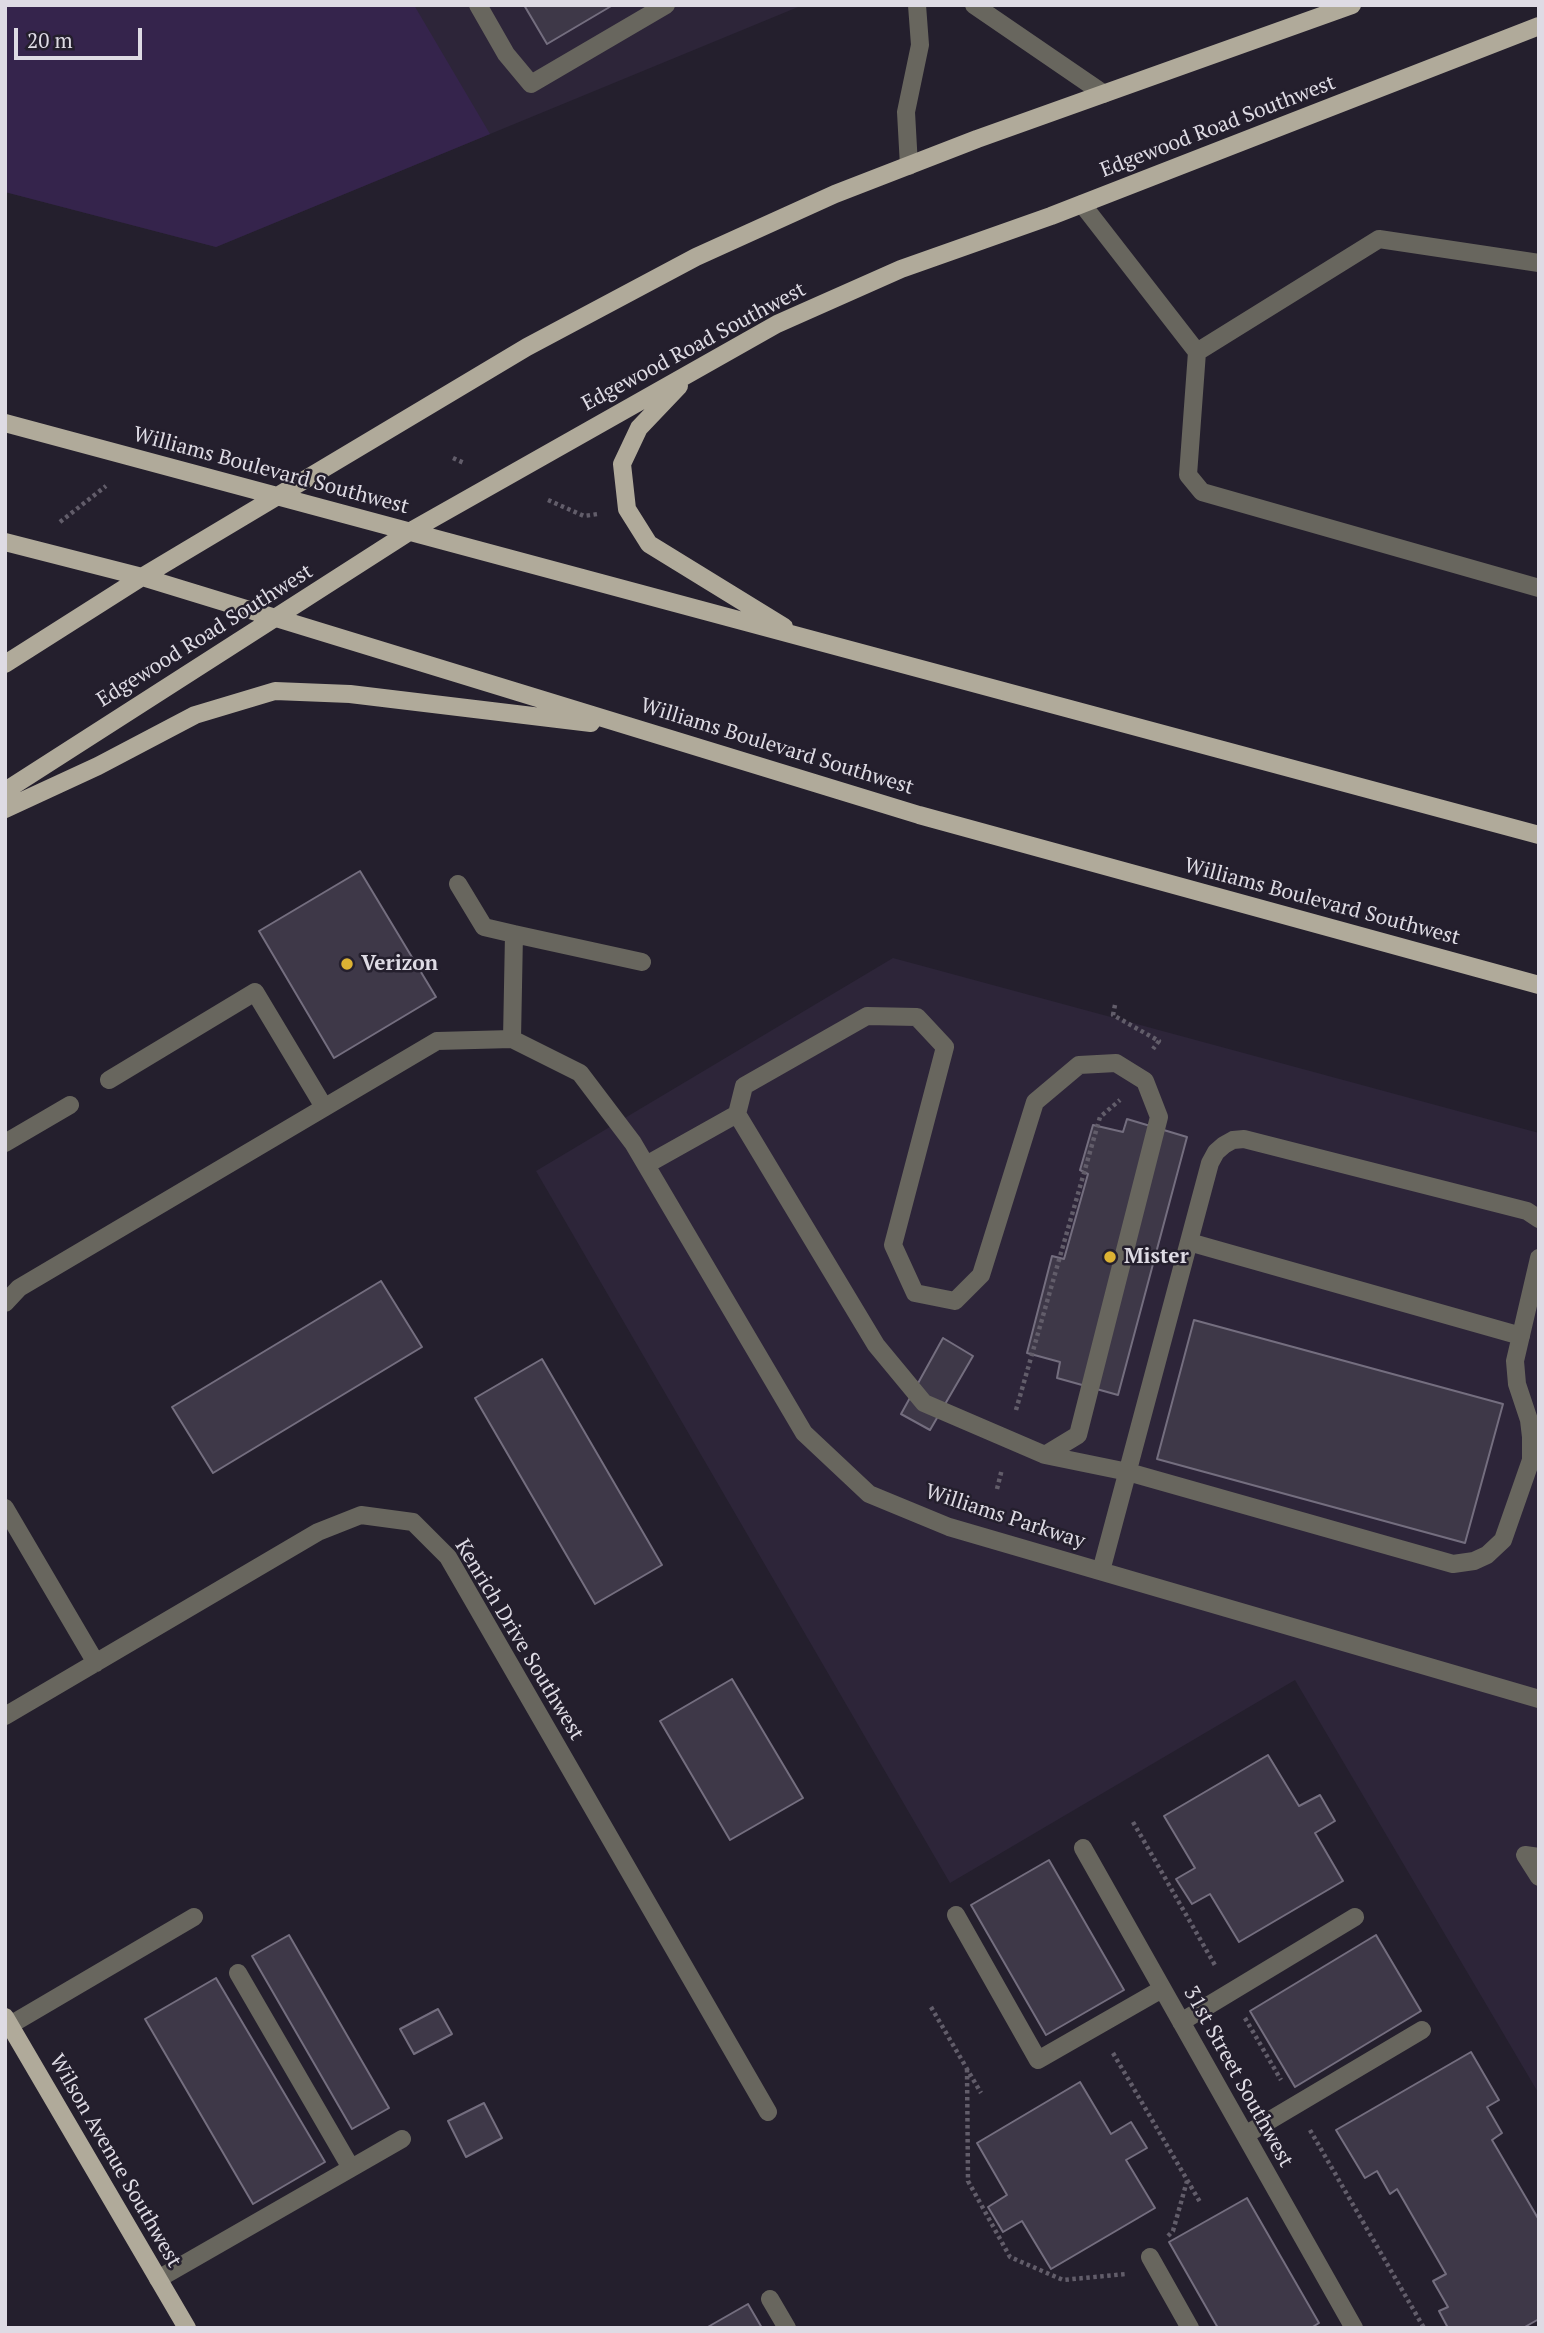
<!DOCTYPE html>
<style>
body{margin:0}
#map{position:relative;width:1544px;height:2333px;overflow:hidden;background:#241f2d;font-family:"PT Serif",serif}
canvas{display:block}
.frame{position:absolute;inset:0;border:7px solid #dedbe4;pointer-events:none}
.scale{position:absolute;left:14px;top:28px;width:128px;height:32px;box-sizing:border-box;border:4px solid #dedbe4;border-top:0;padding-left:9px;font-size:21px;line-height:24px;white-space:nowrap;color:#dedbe4;-webkit-text-stroke:5px #241f2d;paint-order:stroke}
</style>
<div id="map">
<canvas width="1544" height="2333"></canvas>
<div class="frame"></div>
<div class="scale">20 m</div>
</div>
<script>
const ctx = document.querySelector('canvas').getContext('2d');
ctx.lineJoin = 'round';
function paint(path, color) {
  ctx.fillStyle = color;
  ctx.fill(path, 'evenodd');
}
function toPath(rows) {
  const path = new Path2D();
  for (const r of rows) {
    path.moveTo(r[0], r[1]);
    for (let i = 2; i < r.length; i += 2) path.lineTo(r[i], r[i + 1]);
  }
  return path;
}
function trace(path, color, width, dash) {
  ctx.strokeStyle = color;
  ctx.lineWidth = width;
  ctx.lineCap = dash ? 'butt' : 'round';
  ctx.setLineDash(dash || []);
  ctx.stroke(path);
}
function write(font, color, halo, rows, align = 'center') {
  ctx.font = font + ' "PT Serif",serif';
  ctx.lineWidth = 5;
  ctx.setLineDash([]);
  ctx.textBaseline = 'middle';
  ctx.strokeStyle = halo;
  ctx.fillStyle = color;
  for (const [text, x, y, turn = 0] of rows) {
    ctx.save();
    ctx.translate(x, y);
    ctx.rotate((+turn || 0) * Math.PI / 180);
    ctx.textAlign = isNaN(turn) ? turn : align;
    if (halo) ctx.strokeText(text, 0, 0);
    ctx.fillText(text, 0, 0);
    ctx.restore();
  }
}
const built = toPath([
 [5,5,803,5,216,247,5,192],
 [893,958,1539,1133,1539,2094,1295,1680,950,1883,536,1171]
]);
const green = toPath([
 [5,5,414,5,490,134,216,247,5,192]
]);
const building = toPath([
 [524,5,613,5,547,44,524,5],
 [360,871,436,997,334,1058,259,931,360,871],
 [1127,1119,1187,1137,1118,1395,1057,1378,1060,1362,1027,1353,1052,1256,1064,1259,1088,1174,1080,1170,1093,1125,1123,1132,1127,1119],
 [381,1281,422,1347,213,1473,172,1407,381,1281],
 [1194,1320,1503,1404,1465,1543,1157,1459,1194,1320],
 [943,1338,973,1356,930,1430,901,1414,943,1338],
 [542,1359,662,1565,595,1604,475,1398,542,1359],
 [732,1679,803,1798,730,1840,660,1721,732,1679],
 [1268,1755,1299,1806,1320,1795,1335,1821,1315,1833,1343,1881,1239,1942,1210,1894,1192,1904,1176,1879,1195,1868,1164,1816,1268,1755],
 [1049,1860,1124,1990,1046,2035,971,1905,1049,1860],
 [289,1935,389,2108,352,2129,252,1956,289,1935],
 [1376,1935,1421,2011,1295,2087,1250,2011,1376,1935],
 [216,1978,325,2162,253,2204,145,2019,216,1978],
 [438,2009,452,2034,414,2054,400,2029,438,2009],
 [1471,2052,1499,2100,1487,2107,1502,2133,1492,2140,1539,2220,1539,2319,1523,2328,1448,2328,1439,2311,1448,2307,1433,2281,1446,2274,1397,2189,1390,2194,1377,2171,1365,2178,1336,2130,1471,2052],
 [1080,2082,1111,2134,1131,2122,1147,2148,1126,2160,1155,2208,1051,2269,1022,2221,1003,2232,988,2207,1007,2195,977,2143,1080,2082],
 [484,2103,502,2138,466,2157,448,2121,484,2103],
 [1247,2198,1319,2323,1311,2328,1218,2328,1169,2242,1247,2198],
 [748,2304,762,2328,706,2328,748,2304]
]);
const path = toPath([
 [453,458,464,463],
 [548,500,584,516,598,514],
 [60,522,106,486],
 [1115,1005,1113,1015,1159,1041,1153,1049],
 [1016,1410,1100,1117,1120,1100],
 [997,1489,1002,1469],
 [1133,1822,1216,1967],
 [931,2007,981,2093],
 [1245,2018,1281,2080],
 [1113,2053,1200,2202],
 [967,2069,968,2181,1010,2257,1063,2280,1126,2274],
 [1310,2130,1424,2328],
 [1168,2236,1173,2231,1187,2181]
]);
const minor = toPath([
 [478,5,506,54,531,84,666,5],
 [974,5,1104,94],
 [909,166,906,112,920,45,917,5],
 [1082,204,1197,352,1188,475,1202,492,1539,588],
 [1197,352,1379,239,1539,263],
 [458,884,484,927,514,934],
 [512,1039,514,934,642,962],
 [109,1080,255,992,324,1107],
 [5,1143,70,1105],
 [646,1165,737,1114,744,1086,867,1016,917,1017,945,1047,893,1245,915,1293,955,1301,981,1275,1035,1102,1079,1065,1116,1063,1145,1081,1159,1117,1078,1435,1045,1455,924,1403,876,1345,737,1114],
 [1189,1242,1521,1336],
 [5,1303,19,1288,437,1041,512,1039,580,1073,633,1143,804,1433,869,1494,949,1527,1539,1699],
 [1045,1455,1128,1472,1453,1564,1474,1561,1487,1555,1503,1540,1531,1460,1531,1437,1529,1420,1517,1384,1515,1361,1539,1258],
 [5,1508,96,1663],
 [1101,1571,1210,1163,1216,1152,1224,1145,1233,1140,1244,1139,1527,1211,1539,1219],
 [5,1716,318,1532,361,1515,413,1522,448,1557,768,2112],
 [1083,1848,1354,2328],
 [1539,1857,1525,1855,1539,1877],
 [956,1915,1038,2060,1162,1989],
 [238,1973,351,2168],
 [1181,2022,1355,1917],
 [10,2025,194,1917],
 [1245,2135,1422,2030],
 [1150,2257,1190,2328],
 [158,2279,402,2139],
 [770,2299,787,2328]
]);
const major = toPath([
 [679,386,639,428,622,464,627,509,649,544,784,627],
 [5,423,1539,835],
 [5,542,142,577,919,815,1539,985],
 [5,664,142,577,527,347,696,257,835,194,977,139,1352,5],
 [5,791,409,532,777,324,901,269,1051,216,1539,26],
 [5,809,98,766,195,715,275,691,350,694,591,723],
 [5,2017,187,2328]
]);
const markers = [
 [347,964,7,"#dcb233"],
 [1110,1257,7,"#dcb233"]
];
const streetNames = [
 ["Edgewood Road Southwest",1218,127,-21],
 ["Edgewood Road Southwest",694,347,-28],
 ["Williams Boulevard Southwest",271,471,15],
 ["Edgewood Road Southwest",205,636,-32],
 ["Williams Boulevard Southwest",777,747,17],
 ["Williams Boulevard Southwest",1322,902,15],
 ["Williams Parkway",1005,1517,18],
 ["Kenrich Drive Southwest",519,1640,59],
 ["31st Street Southwest",1238,2077,61],
 ["Wilson Avenue Southwest",115,2161,60]
];
const poiNames = [
 ["Verizon",361,964],
 ["Mister",1124,1257]
];
paint(built, '#2d2539');
paint(green, '#35244c');
paint(building, '#3e3848');
trace(building, '#746e7f', 2);
trace(path, '#625d6a', 4.5, [3.5, 3.5]);
trace(minor, '#68665e', 18);
trace(major, '#b0aa9a', 18);
for (const [x, y, r, color] of markers) {
  const dot = new Path2D();
  dot.arc(x, y, r, 0, 2 * Math.PI);
  ctx.fillStyle = color;
  ctx.fill(dot);
  trace(dot, '#241f2d', 2.5);
}
write('21px', '#dedbe4', '#241f2d', streetNames);
write('bold 21px', '#dedbe4', '#241f2d', poiNames, 'left');
</script>
